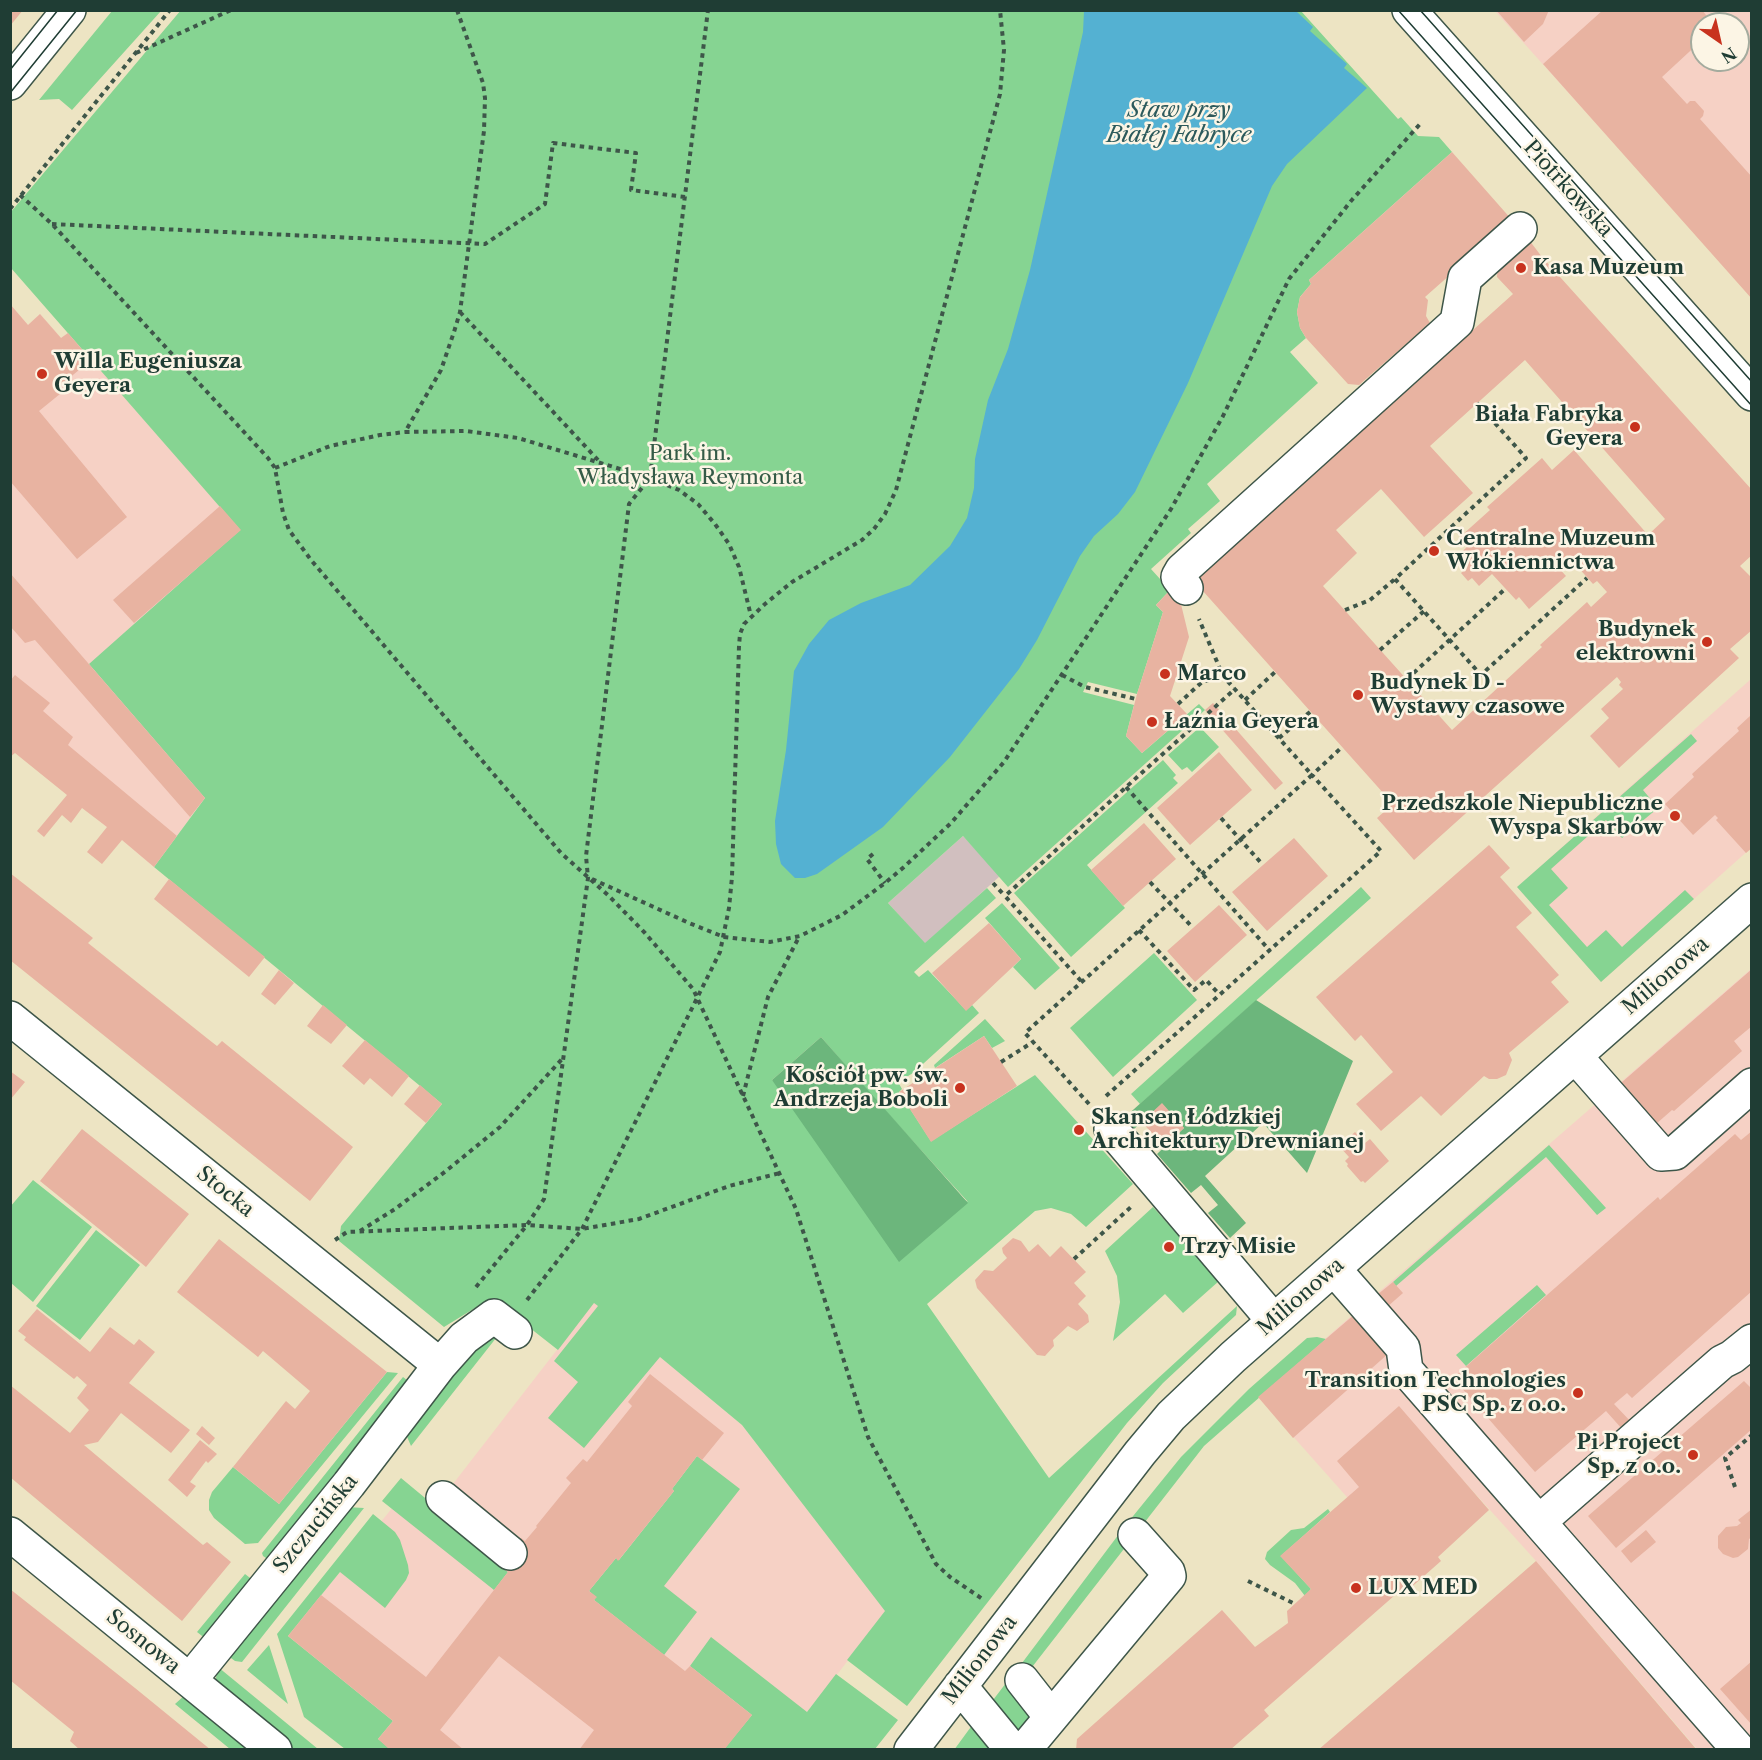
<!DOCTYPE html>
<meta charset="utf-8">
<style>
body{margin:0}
#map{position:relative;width:1762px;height:1760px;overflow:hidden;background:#ede4c3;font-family:"Libre Caslon Text",serif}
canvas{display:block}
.frame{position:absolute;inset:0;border:12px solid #1f3d34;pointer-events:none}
.north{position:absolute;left:1690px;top:12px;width:60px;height:60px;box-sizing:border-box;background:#fcf5e5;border:2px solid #a4ab9e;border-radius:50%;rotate:146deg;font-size:16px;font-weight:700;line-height:24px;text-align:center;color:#1f3d34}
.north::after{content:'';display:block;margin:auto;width:21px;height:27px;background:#c8321e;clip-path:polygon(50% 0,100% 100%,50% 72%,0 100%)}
</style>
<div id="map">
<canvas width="1762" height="1760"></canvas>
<div class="frame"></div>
<div class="north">N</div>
</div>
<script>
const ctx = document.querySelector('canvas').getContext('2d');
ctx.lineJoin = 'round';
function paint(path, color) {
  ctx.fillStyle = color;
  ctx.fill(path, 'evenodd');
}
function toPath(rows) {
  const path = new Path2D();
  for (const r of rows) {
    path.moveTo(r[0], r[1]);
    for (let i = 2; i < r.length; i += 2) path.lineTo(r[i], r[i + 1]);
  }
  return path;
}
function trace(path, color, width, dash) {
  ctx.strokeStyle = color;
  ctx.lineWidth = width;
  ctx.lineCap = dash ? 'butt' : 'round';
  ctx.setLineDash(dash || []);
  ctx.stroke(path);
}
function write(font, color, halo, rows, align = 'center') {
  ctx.font = font + ' "Libre Caslon Text",serif';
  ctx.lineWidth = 5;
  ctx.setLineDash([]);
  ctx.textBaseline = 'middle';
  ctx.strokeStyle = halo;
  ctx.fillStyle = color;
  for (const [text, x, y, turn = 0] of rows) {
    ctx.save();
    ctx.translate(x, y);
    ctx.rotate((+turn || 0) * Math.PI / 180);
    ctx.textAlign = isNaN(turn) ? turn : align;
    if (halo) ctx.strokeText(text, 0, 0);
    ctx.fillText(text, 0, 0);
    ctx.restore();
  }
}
const built = toPath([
 [1495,11,1751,11,1751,227,1717,258],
 [1702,24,1738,24,1738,60,1702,60],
 [10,304,28,325,40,314,61,338,68,333,241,530,201,565,205,798,154,867,11,746],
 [1751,679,1751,848,1601,982,1517,887],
 [1751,969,1751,1749,1697,1749,1536,1561,1453,1469,1452,1468,1378,1532,1258,1397],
 [594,1302,742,1425,886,1611,779,1750,390,1749,378,1739,393,1721,288,1636,406,1491,432,1511]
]);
const industrial = toPath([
 [963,836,1000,876,925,944,888,903]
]);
const green = toPath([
 [181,10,1301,11,1398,119,1401,117,1418,136,1439,137,1452,152,1309,280,1311,284,1300,297,1297,312,1300,328,1306,338,1290,352,1318,383,1207,484,1220,501,1188,529,1191,533,1151,569,1170,590,1156,605,1163,612,1137,694,1088,682,1083,692,1134,705,1126,736,1142,753,1199,704,1205,710,1008,887,963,836,888,903,925,943,987,888,996,898,914,972,919,977,928,970,966,1010,972,1005,979,1013,913,1073,898,1082,902,1089,899,1092,931,1141,1035,1075,1133,1184,1086,1227,1071,1214,1051,1208,1035,1211,927,1304,1049,1478,1237,1306,1236,1315,1163,1383,1127,1423,907,1706,847,1660,885,1611,742,1425,660,1357,584,1448,548,1418,578,1382,554,1361,598,1306,594,1303,558,1350,493,1299,488,1300,444,1327,339,1241,341,1226,442,1104,154,867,205,798,89,664,240,530,11,268,10,213],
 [821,1037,882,1107,968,1202,772,1080],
 [112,11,161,11,72,110,59,99,39,100],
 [1200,727,1219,747,1192,772,1187,767,1182,770,1168,755],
 [1691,734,1697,741,1643,790,1658,808,1622,838,1606,820,1551,869,1568,888,1549,905,1587,947,1606,930,1622,947,1685,890,1694,899,1601,982,1517,887],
 [1163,760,1176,775,1173,778,1178,783,1087,865,1125,908,1071,957,1014,893],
 [1361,887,1371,898,1140,1104,1131,1094],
 [1002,903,1060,968,1035,990,1013,967,1021,959,985,918],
 [1154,953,1197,1000,1113,1077,1070,1028],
 [985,1019,1005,1041,992,1048,984,1036,935,1068,934,1065],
 [1549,1145,1606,1208,1597,1215,1546,1157,1396,1286,1393,1282],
 [33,1180,92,1227,33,1302,11,1283,10,1207],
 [1153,1207,1219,1281,1183,1313,1165,1294,1113,1341,1120,1302,1117,1276,1105,1251],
 [96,1230,140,1265,80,1340,36,1306],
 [1537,1285,1546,1295,1466,1366,1456,1355],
 [488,1330,500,1333,411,1446,405,1432],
 [1317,1337,1326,1339,1204,1446,1029,1671,1022,1663,1125,1526,1181,1457,1249,1389,1307,1338],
 [387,1372,398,1373,258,1543,245,1544,214,1518,209,1510,209,1500,212,1492,233,1467,279,1504],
 [403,1377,412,1384,269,1560,263,1556,262,1553],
 [697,1456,740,1489,664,1586,697,1612,664,1655,594,1600,596,1597,589,1591,616,1558,619,1560,674,1491,672,1489],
 [401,1478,436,1507,432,1512,508,1572,494,1590,382,1501],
 [346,1507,364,1508,242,1662,235,1661,227,1655],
 [1328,1509,1330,1512,1281,1556,1311,1589,1305,1596,1295,1583,1270,1565,1265,1559,1267,1552,1291,1530,1304,1528],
 [373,1514,395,1532,400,1540,408,1565,409,1573,406,1580,385,1608,340,1572,288,1636,393,1721,378,1739,391,1749,345,1749,304,1717,277,1634],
 [245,1574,254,1581,206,1639,197,1632],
 [711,1637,807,1712,836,1674,898,1720,875,1749,724,1749,752,1715,690,1666],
 [269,1645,288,1704,247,1670],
 [218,1667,318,1749,293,1749,217,1687,215,1683],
 [1006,1683,1029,1710,1030,1721,1021,1729,1016,1730,990,1704],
 [185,1695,253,1749,230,1749,175,1704],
 [973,1724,995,1750,954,1750]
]);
const forest = toPath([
 [1256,1000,1353,1061,1307,1173,1263,1123,1205,1176,1246,1223,1230,1238,1208,1213,1218,1205,1201,1185,1191,1193,1157,1154,1184,1128,1162,1104,1134,1129,1124,1118],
 [821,1037,968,1203,899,1262,772,1080]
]);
const water = toPath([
 [1084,11,1296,11,1313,27,1310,31,1347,64,1344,68,1367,88,1287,164,1272,186,1188,383,1135,492,1118,514,1094,536,1080,556,1037,640,1019,669,950,757,883,827,817,874,805,878,795,878,781,864,776,844,775,821,786,750,794,671,809,644,829,620,861,603,910,585,950,546,967,518,974,488,975,459,988,400,1008,349,1030,270,1083,32]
]);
const building = toPath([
 [10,10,23,10,10,26],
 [1496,10,1549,10,1543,24,1524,42],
 [1603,10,1702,10,1713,24,1702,24,1702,40,1662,77,1687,104,1690,101,1695,101,1704,111,1703,116,1700,119,1752,177,1752,299,1543,64],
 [1452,152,1512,220,1425,297,1428,300,1426,316,1430,323,1359,385,1348,384,1306,338,1300,328,1297,312,1300,297,1311,284,1309,280],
 [1526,236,1542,257,1752,490,1752,555,1740,566,1752,578,1752,630,1730,649,1739,658,1619,768,1590,736,1609,718,1601,709,1623,689,1619,685,1621,682,1617,677,1414,860,1377,818,1393,804,1194,581,1513,294,1497,277,1498,264],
 [1525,360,1665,519,1648,535,1574,450,1552,470,1542,458,1487,507,1490,510,1461,536,1460,539,1467,547,1454,559,1464,570,1461,573,1468,581,1472,578,1479,586,1492,574,1516,600,1519,597,1529,609,1566,576,1556,565,1567,555,1593,584,1597,581,1607,592,1591,607,1587,602,1540,645,1542,647,1452,730,1323,586,1357,553,1336,530,1381,489,1424,537,1473,493,1430,446],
 [10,304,28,325,40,314,61,338,68,333,91,360,56,389,60,394,39,411,127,517,77,559,10,481],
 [220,506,241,530,134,623,113,600],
 [10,573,205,798,190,817,35,640,25,643,10,626],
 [1170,590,1179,596,1189,637,1170,696,1187,714,1142,753,1126,736,1137,694,1163,612,1156,605],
 [15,675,50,703,43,711,73,737,68,745,177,836,154,867,122,840,102,864,87,852,107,827,82,808,71,823,62,815,44,837,37,831,67,795,15,753,10,757,10,681],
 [1213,703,1283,783,1275,790,1205,710],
 [1750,716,1752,848,1746,853,1716,820,1718,818,1715,815,1693,835,1665,804,1694,777,1692,774,1739,731,1737,728],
 [1219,752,1252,790,1190,845,1157,808],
 [1144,823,1176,859,1123,906,1091,870],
 [1294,838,1328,876,1267,931,1232,892],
 [1489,845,1510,868,1500,877,1532,913,1516,927,1559,975,1551,982,1569,1002,1509,1053,1512,1060,1506,1075,1497,1079,1489,1079,1484,1076,1441,1116,1421,1096,1381,1131,1356,1104,1393,1072,1361,1035,1355,1041,1316,997],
 [10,873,93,938,88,943,208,1039,217,1046,222,1041,353,1147,310,1201,10,960],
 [169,879,265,957,249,977,154,899],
 [1219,905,1247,935,1195,982,1167,951],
 [989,923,1021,959,966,1011,932,973],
 [1752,969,1752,1026,1734,1041,1742,1051,1674,1111,1672,1110,1656,1124,1621,1083],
 [279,970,294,983,275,1005,261,994],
 [323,1005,347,1025,331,1044,307,1026],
 [984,1036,1017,1086,931,1142,899,1092],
 [365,1040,409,1076,392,1097,370,1078,364,1085,342,1066],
 [10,1071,25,1082,10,1100],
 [420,1085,442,1104,426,1123,404,1104],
 [1162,1103,1184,1128,1164,1147,1142,1122],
 [82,1129,189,1214,146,1267,40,1181],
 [1752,1131,1752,1291,1632,1398,1627,1393,1614,1404,1632,1423,1623,1430,1606,1411,1535,1472,1453,1378,1658,1197,1660,1200,1735,1134,1741,1140],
 [1355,1132,1365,1143,1370,1139,1389,1161,1365,1183,1363,1181,1361,1182,1347,1166,1348,1164,1345,1161,1349,1157,1339,1146],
 [1013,1238,1021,1241,1029,1252,1038,1244,1050,1257,1061,1246,1086,1272,1074,1283,1086,1296,1078,1304,1088,1315,1089,1322,1077,1331,1068,1326,1053,1340,1054,1346,1045,1356,1037,1355,977,1288,975,1280,984,1270,993,1271,1007,1258,1003,1253,1002,1248],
 [219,1239,387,1372,279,1504,233,1467,286,1401,295,1409,310,1391,263,1351,258,1357,177,1292],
 [1393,1282,1403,1293,1387,1307,1377,1295],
 [37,1309,90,1352,110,1327,134,1345,139,1339,155,1352,129,1383,190,1430,171,1453,121,1413,98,1442,84,1445,203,1545,207,1542,231,1562,182,1621,10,1477,10,1385,70,1433,89,1410,77,1398,87,1385,77,1376,74,1379,24,1340,26,1337,18,1331],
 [1355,1314,1389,1353,1293,1438,1258,1397],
 [650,1374,724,1433,702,1460,697,1456,672,1489,674,1491,618,1561,616,1558,589,1591,597,1597,594,1600,685,1671,690,1666,752,1715,724,1750,579,1750,594,1730,499,1656,440,1730,464,1750,390,1750,378,1739,393,1721,288,1636,321,1595,426,1677,508,1572,499,1565,521,1538,525,1541,537,1527,536,1526,571,1483,566,1478,583,1459,587,1462,632,1406,628,1402],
 [1744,1381,1752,1389,1752,1429,1616,1548,1588,1516],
 [1399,1406,1489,1510,1438,1557,1441,1561,1407,1591,1403,1588,1264,1710,1269,1716,1230,1750,1076,1750,1077,1739,1222,1610,1255,1647,1288,1623,1287,1611,1311,1589,1280,1556,1359,1487,1337,1461],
 [202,1426,215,1438,209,1445,196,1434],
 [200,1440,217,1454,208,1463,206,1461,190,1482,196,1486,187,1497,168,1480],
 [1752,1509,1752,1537,1749,1539,1748,1549,1738,1557,1733,1558,1723,1554,1718,1548,1718,1536,1726,1527,1737,1526,1741,1523,1738,1520],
 [1646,1530,1656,1542,1631,1563,1621,1551],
 [1536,1561,1697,1750,1318,1750,1443,1642],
 [10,1589,135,1688,211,1750,80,1750,70,1741,74,1732,10,1680],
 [1752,1661,1752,1725,1720,1689]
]);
const path = toPath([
 [457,10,483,83,485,98,484,131,460,312,454,332,441,370,405,432,466,431,518,438,650,478,679,490,698,504,715,524,729,544,739,567,751,616],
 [136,53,231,10],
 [20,195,52,224,268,458,275,468,283,513,289,530,311,560,561,853,609,896,645,933,693,989,796,1209,868,1437,936,1564,950,1577,984,1600],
 [10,209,170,10],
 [52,224,485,244,545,204,553,143,636,153,631,190,685,197],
 [460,312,598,460],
 [1477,403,1526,458,1395,579,1481,675,1587,578],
 [275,468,330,446,380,435,405,432],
 [1345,610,1370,600,1395,579],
 [1380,650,1424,611],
 [1062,675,1085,687,1136,699],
 [1407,679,1505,589],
 [1245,700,1275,672],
 [1178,704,1202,682,1223,676],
 [1279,738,1310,712],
 [1126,787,1270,951],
 [1221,818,1263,865],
 [873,854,867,859,885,883],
 [592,879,689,923,724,937,770,942,800,936,842,915,885,883,904,867,951,823,1004,762,1171,509,1223,416,1289,279,1351,201,1420,124],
 [1150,882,1193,928],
 [993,883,1005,896],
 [1139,930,1194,990,1206,980,1219,994],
 [1081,981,1005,896,1235,689],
 [1001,1062,1033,1042],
 [743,1096,768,997,799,937],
 [1106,1096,1381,851,1312,775,1342,747],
 [1089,1104,1025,1033,1312,775,1223,676,1199,619],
 [360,1231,395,1209,446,1171,500,1127,563,1058],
 [335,1240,347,1232,527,1225,582,1229,639,1219,729,1186,780,1173],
 [1074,1259,1132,1206],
 [476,1287,527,1225,544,1199,588,878,586,856,629,504,650,478,708,10],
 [527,1300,582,1229,720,952,729,908,732,877,739,646,740,634,744,624,765,604,792,582,862,540,874,529,885,514,896,490,1000,94,1004,50,1000,10],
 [1735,1487,1725,1458,1752,1435],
 [1248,1581,1295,1604]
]);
const minor = toPath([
 [1409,10,1752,394],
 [10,83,69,10],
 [1186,588,1178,577,1182,570,1457,322,1465,278,1520,229],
 [10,1018,440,1365],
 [1575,1056,1661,1154,1675,1153,1752,1085],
 [1111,1129,1274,1321],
 [1334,1269,1403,1348,1406,1370,1539,1522,1722,1362,1732,1357,1752,1341],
 [443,1498,510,1553],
 [1539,1522,1739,1750],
 [10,1534,275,1750],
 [190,1680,349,1484,440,1365,464,1338,494,1316,515,1332],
 [1022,1680,1051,1717],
 [960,1686,1005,1741,1008,1750],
 [911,1750,1140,1453,1171,1416,1233,1357,1752,900],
 [1024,1750,1169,1576,1168,1572,1135,1535]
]);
const tram = toPath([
 [1398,10,1752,406],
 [1420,10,1752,382],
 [10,70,58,10],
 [10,93,77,10]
]);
const markers = [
 [1521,268,6,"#c8321e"],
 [42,374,6,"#c8321e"],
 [1635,427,6,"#c8321e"],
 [1434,551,6,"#c8321e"],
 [1707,642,6,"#c8321e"],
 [1165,674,6,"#c8321e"],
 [1358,695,6,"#c8321e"],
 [1152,722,6,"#c8321e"],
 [1675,816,6,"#c8321e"],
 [960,1088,6,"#c8321e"],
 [1079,1130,6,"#c8321e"],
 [1169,1247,6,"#c8321e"],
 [1578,1393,6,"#c8321e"],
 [1693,1455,6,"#c8321e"],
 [1356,1588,6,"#c8321e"]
];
const streetNames = [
 ["Piotrkowska",1568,189,48],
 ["Milionowa",1666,976,-41],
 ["Stocka",225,1192,39],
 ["Milionowa",1301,1297,-41],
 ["Szczucińska",316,1524,-51],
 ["Sosnowa",143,1642,39],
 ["Milionowa",980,1660,-52]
];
const poiNames = [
 ["Kasa Muzeum",1533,268],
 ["Willa Eugeniusza",54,362],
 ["Geyera",54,386],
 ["Biała Fabryka",1623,415,"right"],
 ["Geyera",1623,439,"right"],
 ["Centralne Muzeum",1446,539],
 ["Włókiennictwa",1446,563],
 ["Budynek",1695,630,"right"],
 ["elektrowni",1695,654,"right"],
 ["Marco",1177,674],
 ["Budynek D -",1370,683],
 ["Wystawy czasowe",1370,707],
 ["Łaźnia Geyera",1164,722],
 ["Przedszkole Niepubliczne",1663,804,"right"],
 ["Wyspa Skarbów",1663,828,"right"],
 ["Kościół pw. św.",948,1076,"right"],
 ["Andrzeja Boboli",948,1100,"right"],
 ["Skansen Łódzkiej",1091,1118],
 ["Architektury Drewnianej",1091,1142],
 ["Trzy Misie",1181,1247],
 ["Transition Technologies",1566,1381,"right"],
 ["PSC Sp. z o.o.",1566,1405,"right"],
 ["Pi Project",1681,1443,"right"],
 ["Sp. z o.o.",1681,1467,"right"],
 ["LUX MED",1368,1588]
];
const parkNames = [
 ["Park im.",690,454],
 ["Władysława Reymonta",690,478]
];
const waterNames = [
 ["Staw przy",1179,111],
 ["Białej Fabryce",1179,136]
];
paint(built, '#f6d1c5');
paint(industrial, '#d1bfbf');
paint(green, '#86d492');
paint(forest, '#6cb67c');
paint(water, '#54b1d2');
paint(building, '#e8b3a1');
trace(minor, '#3e5649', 36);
trace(path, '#3e5649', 4, [4.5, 4.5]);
trace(minor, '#fff', 33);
trace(tram, '#1f3d34', 1.5);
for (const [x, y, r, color] of markers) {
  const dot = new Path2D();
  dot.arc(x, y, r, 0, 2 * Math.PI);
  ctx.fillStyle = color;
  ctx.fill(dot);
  trace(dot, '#fcf5e5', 2);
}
write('21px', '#1f3d34', '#fcf5e5', streetNames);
write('bold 21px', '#1f3d34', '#fcf5e5', poiNames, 'left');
write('21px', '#345b47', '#fcf5e5', parkNames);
write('italic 22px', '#2c5a5c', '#fcf5e5', waterNames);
</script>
